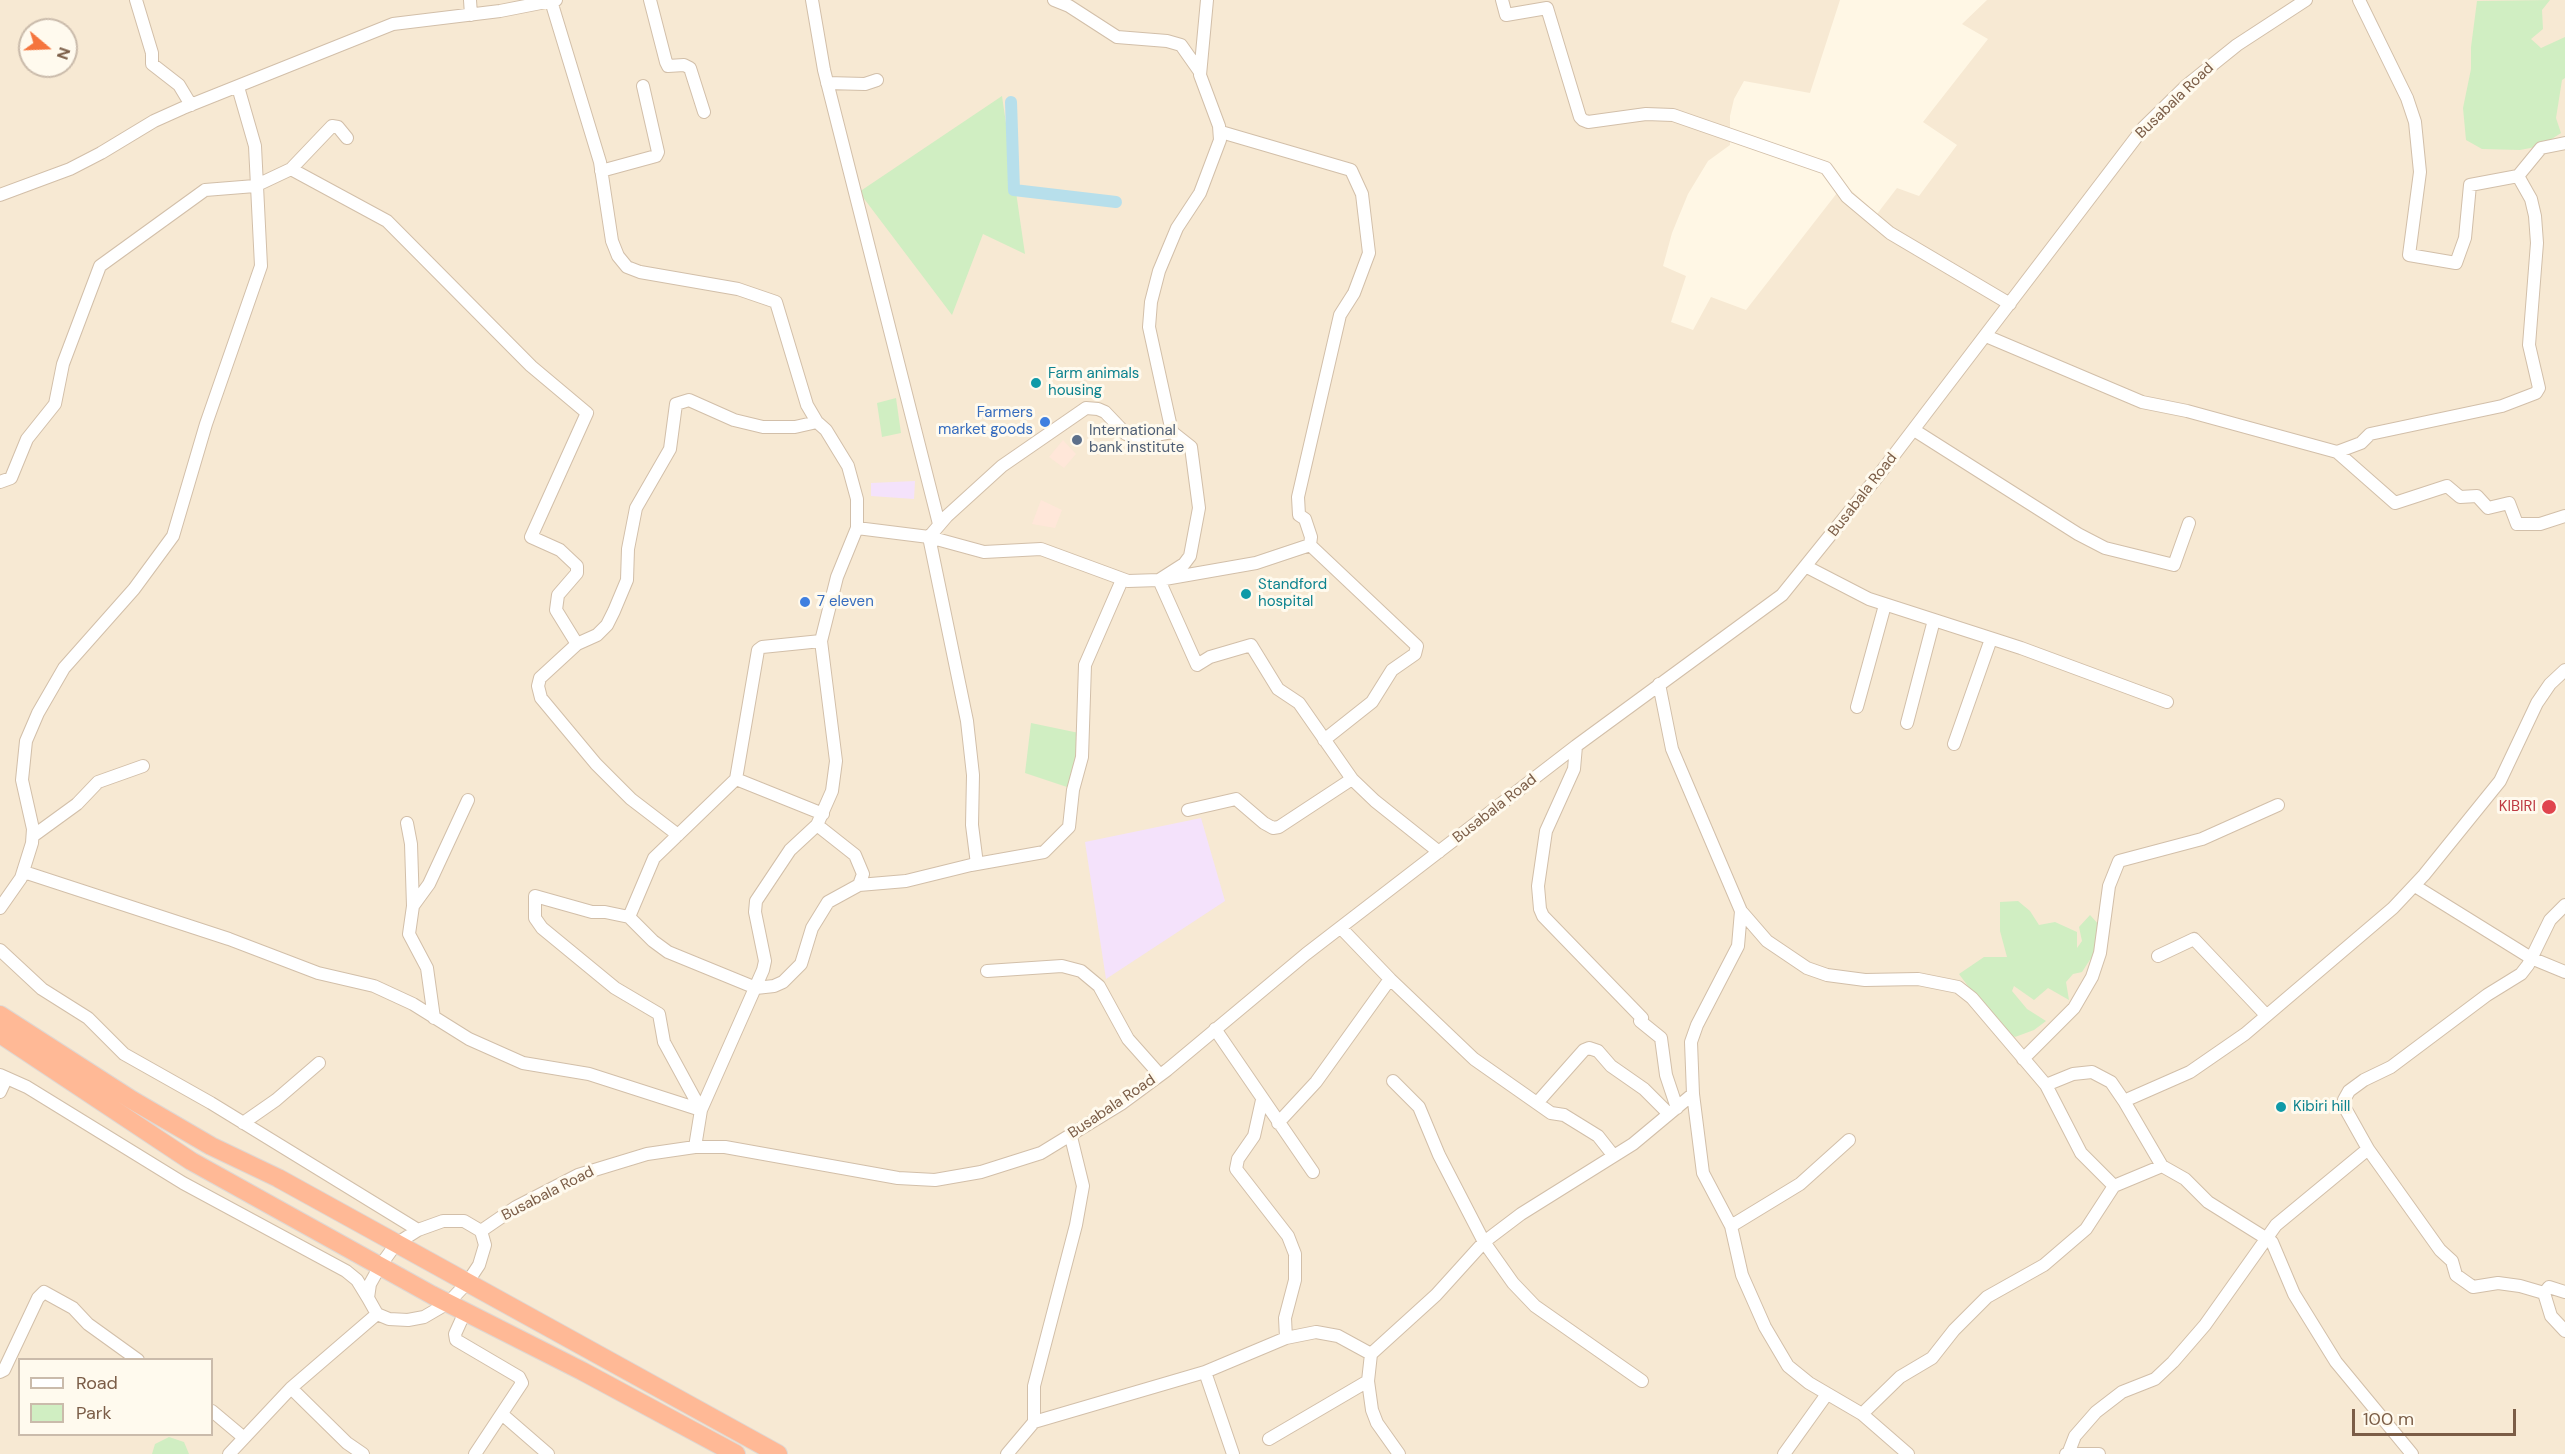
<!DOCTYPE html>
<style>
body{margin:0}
#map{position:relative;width:2565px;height:1454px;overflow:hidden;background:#fff7e5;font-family:"DM Sans",sans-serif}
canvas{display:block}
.legend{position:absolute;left:18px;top:1358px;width:195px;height:78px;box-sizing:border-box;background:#fffaee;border:2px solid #cabbab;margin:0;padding:8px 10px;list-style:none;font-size:18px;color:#7b5d47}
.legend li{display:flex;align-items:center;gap:12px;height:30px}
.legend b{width:30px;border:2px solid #cabbab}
.north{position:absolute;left:18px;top:18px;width:60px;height:60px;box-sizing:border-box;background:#fffaee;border:2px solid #cabbab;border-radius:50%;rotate:109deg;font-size:16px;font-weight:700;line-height:24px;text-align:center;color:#7b5d47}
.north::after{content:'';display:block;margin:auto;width:21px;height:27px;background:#f5753e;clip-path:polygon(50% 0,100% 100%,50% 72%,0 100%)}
.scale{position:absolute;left:2352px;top:1409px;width:164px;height:27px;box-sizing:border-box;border:3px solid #7b5d47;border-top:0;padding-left:8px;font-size:18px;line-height:21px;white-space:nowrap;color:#7b5d47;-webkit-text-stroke:4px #fffaee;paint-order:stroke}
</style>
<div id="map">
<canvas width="2565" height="1454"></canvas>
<ul class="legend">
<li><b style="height:8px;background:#fff"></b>Road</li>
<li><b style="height:16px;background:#d0eec2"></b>Park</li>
</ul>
<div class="north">N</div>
<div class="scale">100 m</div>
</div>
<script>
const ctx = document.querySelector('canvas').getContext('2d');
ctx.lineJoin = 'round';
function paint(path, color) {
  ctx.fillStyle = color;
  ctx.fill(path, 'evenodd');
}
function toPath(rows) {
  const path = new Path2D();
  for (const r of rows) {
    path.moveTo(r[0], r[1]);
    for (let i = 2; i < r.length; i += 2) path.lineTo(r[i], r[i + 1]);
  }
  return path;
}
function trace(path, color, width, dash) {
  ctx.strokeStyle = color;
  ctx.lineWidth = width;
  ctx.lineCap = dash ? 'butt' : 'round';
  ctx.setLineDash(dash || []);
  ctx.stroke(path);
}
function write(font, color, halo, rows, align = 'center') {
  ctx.font = font + ' "DM Sans",sans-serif';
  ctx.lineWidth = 6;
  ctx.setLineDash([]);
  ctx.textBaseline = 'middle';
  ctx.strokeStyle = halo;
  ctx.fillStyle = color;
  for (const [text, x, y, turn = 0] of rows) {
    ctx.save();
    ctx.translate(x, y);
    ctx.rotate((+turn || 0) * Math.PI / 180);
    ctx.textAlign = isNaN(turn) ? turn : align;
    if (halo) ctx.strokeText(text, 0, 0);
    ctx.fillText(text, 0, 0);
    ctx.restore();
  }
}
const residential = toPath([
 [0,0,1840,0,1810,93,1744,81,1734,99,1730,116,1730,145,1708,161,1688,194,1672,233,1663,266,1686,276,1671,322,1693,330,1711,297,1746,310,1844,184,1877,214,1897,188,1919,196,1957,145,1923,122,1988,39,1962,24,1987,0,2565,0,2565,1454,0,1454],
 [30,30,66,30,66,66,30,66],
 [20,1360,212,1360,212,1434,20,1434]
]);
const commercial = toPath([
 [1063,440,1076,454,1064,468,1049,457],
 [1041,500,1062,510,1055,528,1032,524]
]);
const education = toPath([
 [915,481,914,499,871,496,871,483],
 [1201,818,1225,901,1106,979,1085,842]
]);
const green = toPath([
 [2550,0,2542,10,2543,29,2531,39,2541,48,2565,37,2565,78,2562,80,2556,118,2561,133,2541,146,2520,150,2482,149,2466,140,2463,108,2471,69,2471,47,2477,1],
 [1002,96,1025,254,983,234,952,315,859,192],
 [896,398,901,433,882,437,877,403],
 [1031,723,1079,733,1070,788,1025,773],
 [2018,901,2030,911,2039,925,2055,922,2077,932,2077,948,2082,941,2079,927,2090,915,2100,926,2095,952,2082,972,2073,974,2066,982,2069,1000,2048,988,2034,1000,2014,986,2012,991,2027,1009,2046,1021,2034,1030,2015,1037,1994,1021,1959,974,1984,957,2007,957,2000,931,2000,902],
 [169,1437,184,1442,189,1454,152,1454,155,1444]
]);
const canal = toPath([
 [1011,102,1014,190,1116,202]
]);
const minor = toPath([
 [136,0,152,53,152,64,179,85,191,105],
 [470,0,471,15],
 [650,0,666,62,668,66,684,65,690,68,704,112],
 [812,0,824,70,939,524],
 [1054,0,1069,6,1117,37,1167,41,1181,45,1200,72],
 [1207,0,1200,75,1219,126,1220,140,1200,193,1177,228,1159,271,1151,302,1149,327,1172,432,1191,447,1199,508,1190,556,1184,564,1159,580,1197,665,1210,657,1251,645,1278,689,1299,703,1352,779,1375,801,1439,852],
 [1502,0,1506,15,1547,8,1580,117,1583,120,1588,122,1646,114,1673,115,1826,168,1847,197,1890,233,2010,304],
 [2359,0,2407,98,2415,122,2420,172,2409,255,2456,263,2465,238,2470,185,2518,176],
 [551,1,600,162,612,241,618,256,627,267,640,272,738,289,776,302,807,405,817,422,826,430,848,466,857,499,857,528,837,577,821,641,836,761,832,791,817,825,790,850,756,901,755,912,765,961,763,970,701,1110],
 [827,83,865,84,877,80],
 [291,169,332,126,338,127,347,138],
 [601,171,656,156,658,152,643,86],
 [0,195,70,169,101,153,154,121,183,108,393,24,500,11,556,0],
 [1986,336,2142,402,2187,411,2337,452,2395,503,2447,486,2460,497,2477,496,2488,508,2509,503,2517,524,2540,524,2565,516],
 [1914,430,2078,534,2105,548,2174,565,2189,523],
 [2337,452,2361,443,2370,434,2502,406,2536,393,2539,388,2529,345,2537,243,2535,216,2531,199,2518,176,2541,148,2565,143],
 [0,482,11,478,27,439,55,404,63,364,100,266,205,190,255,186,291,169,387,221,531,366,587,413,531,537,560,550,577,566,577,573,558,595,556,610,577,644],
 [857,528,929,537,984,552,1041,549,1128,581,1159,580,1256,563,1310,545,1311,537,1305,519,1299,515,1298,497,1340,315,1354,293,1369,253,1362,194,1351,170,1221,132],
 [1310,545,1417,646,1415,654,1392,670,1372,702,1324,740],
 [1807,567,1869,599,2021,648,2167,702],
 [1659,684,1672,749,1741,911,1767,941,1807,968,1827,975,1865,980,1918,979,1958,987,1972,998,2046,1085,2073,1074,2092,1072,2111,1082,2124,1101,2190,1072,2245,1034,2393,908,2424,875,2500,781,2537,703,2550,684,2565,670],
 [1857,707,1885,605],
 [1907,723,1934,620],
 [1954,744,1991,639],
 [1576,746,1574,769,1546,831,1538,886,1540,909,1543,916,1642,1018,1640,1021,1661,1038,1666,1075,1677,1108],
 [736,779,758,650,762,647,821,641],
 [1188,810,1236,799,1264,823,1273,828,1279,827,1352,779],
 [407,823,411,844,413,906,409,934,427,968,434,1018],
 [817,825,855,855,863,874,859,885],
 [678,835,631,799,596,764,541,698,538,686,540,678,577,644,597,635,607,625,614,611,627,580,628,549,636,508,670,449,676,404,689,400,734,420,763,427,795,427,817,422],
 [33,836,77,804,98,782,143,766],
 [977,864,972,825,973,775,967,721,929,537,947,516,1002,466,1086,408,1098,409,1105,412,1126,434,1139,438,1172,432],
 [24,872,229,939,318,973,374,986,413,1004,469,1039,523,1063,589,1074,701,1110,695,1147],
 [2415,886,2531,958,2565,972],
 [2565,905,2550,920,2528,965,2521,974,2487,995,2391,1067,2364,1080,2349,1091,2344,1100,2345,1108,2368,1149,2440,1250,2452,1261,2456,1275,2473,1287,2498,1283,2520,1286,2544,1293,2549,1287,2565,1292],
 [413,906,429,884,468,800],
 [0,908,21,878,32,843,33,829,22,780,26,741,38,713,64,668,134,589,173,536,206,424,261,266,255,146,238,87],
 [1741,911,1738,946,1697,1025,1691,1042,1693,1094,1703,1173,1731,1226,1742,1275,1765,1327,1788,1366,1809,1383,1862,1414,1908,1454],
 [629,917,654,858,736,779,823,814],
 [0,950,42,989,88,1018,124,1054,211,1103,418,1230],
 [2158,956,2194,939,2266,1015],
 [987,971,1062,966,1081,971,1099,986,1128,1039,1160,1075],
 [1390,979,1474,1059,1551,1113,1564,1115,1598,1136,1613,1155],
 [1215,1029,1313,1172],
 [2023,1059,2074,1008,2092,977,2100,953,2109,886,2119,861,2202,839,2278,805],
 [0,1075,27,1087,183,1183,346,1271,357,1280,368,1298],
 [1393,1081,1419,1107,1439,1155,1484,1242,1513,1283,1535,1306,1642,1381],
 [2046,1085,2081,1153,2114,1186],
 [0,1092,6,1079],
 [1262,1100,1254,1136,1238,1159,1236,1169,1288,1236,1295,1254,1295,1280,1285,1318,1286,1338],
 [2124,1101,2162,1166],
 [1537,1103,1584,1050,1589,1048,1598,1051,1611,1066,1644,1089,1669,1114],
 [701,1110,664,1042,659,1014,615,988,542,928,535,918,535,896,592,912,605,912,629,917,653,941,668,952,756,988,774,986,783,982,801,964,812,928,828,902,859,885,906,881,971,865,1044,852,1069,827,1073,790,1082,757,1085,665,1122,580],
 [243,1123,276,1100,319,1063],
 [1278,1123,1316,1082,1390,979,1341,928],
 [443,1221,464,1221,481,1231,485,1245,479,1265,467,1283,448,1303,424,1317,408,1320,389,1319,377,1314,368,1298,370,1284,380,1266,396,1244,418,1230,443,1221],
 [1731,1226,1800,1184,1849,1140],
 [481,1231,516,1207,578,1175,647,1154,695,1147,725,1147,898,1178,935,1180,981,1172,1041,1153,1121,1104,1167,1070,1306,954,1576,746,1782,595,1878,476,2144,127,2186,86,2237,45,2306,0],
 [2544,1293,2551,1316,2565,1331],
 [465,1312,455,1334,456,1340,519,1377,522,1383,475,1454],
 [0,1372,4,1370,38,1298,44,1292,73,1308,88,1324,138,1360],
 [1205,1372,1233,1454],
 [291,1388,347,1443,363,1454],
 [212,1411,243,1437],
 [1862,1414,1900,1377,1932,1358,1954,1330,1987,1297,2044,1265,2086,1229,2114,1186,2162,1166,2185,1179,2208,1202,2272,1242,2294,1294,2336,1362,2412,1454],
 [503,1415,548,1454],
 [1034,1422,1205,1372,1286,1338,1316,1332,1338,1336,1371,1354],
 [1269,1439,1368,1381],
 [229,1454,291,1388,377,1314],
 [1007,1454,1034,1422,1034,1386,1076,1225,1083,1186,1071,1137],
 [1399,1454,1377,1423,1372,1410,1368,1381,1371,1354,1436,1295,1484,1242,1521,1214,1633,1144,1693,1094],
 [1784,1454,1827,1394],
 [2066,1454,2099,1454],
 [2068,1454,2075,1436,2096,1412,2122,1392,2155,1379,2173,1362,2205,1325,2276,1225,2368,1149]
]);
const highway = toPath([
 [0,1015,132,1100,211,1146,278,1178,778,1454],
 [0,1034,191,1161,432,1295,582,1371,736,1454]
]);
const markers = [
 [1036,383,6,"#0f9aa8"],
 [1045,422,6,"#3f7fe0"],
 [1077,440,6,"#5c6f8a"],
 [1246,594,6,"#0f9aa8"],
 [805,602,6,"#3f7fe0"],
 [2549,807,8,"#e0444e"],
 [2281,1107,6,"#0f9aa8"]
];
const streetNames = [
 ["Busabala Road",2175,101,-44],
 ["Busabala Road",1863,495,-52],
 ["Busabala Road",1495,809,-38],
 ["Busabala Road",1112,1107,-34],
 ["Busabala Road",548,1194,-27]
];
const cultureNames = [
 ["Farm animals",1048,374],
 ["housing",1048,391],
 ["Standford",1258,585],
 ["hospital",1258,602],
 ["Kibiri hill",2293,1107]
];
const shopNames = [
 ["Farmers",1033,413],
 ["market goods",1033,430],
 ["7 eleven",817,602,"left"]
];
const serviceNames = [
 ["International",1089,431],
 ["bank institute",1089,448]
];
const healthNames = [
 ["KIBIRI",2536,807]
];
paint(residential, '#f7e9d3');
paint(commercial, '#ffe7d9');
paint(education, '#f4e2fb');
paint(green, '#d0eec2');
trace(canal, '#b7dfeb', 12);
trace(minor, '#d2bfa9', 14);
trace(highway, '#dfd8d3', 20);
trace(minor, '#fff', 12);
trace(highway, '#ffb996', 18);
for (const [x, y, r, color] of markers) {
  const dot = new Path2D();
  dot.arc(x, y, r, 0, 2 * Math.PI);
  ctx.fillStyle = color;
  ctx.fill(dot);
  trace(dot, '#fffaee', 2);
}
write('15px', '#7b5d47', '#fffaee', streetNames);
write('15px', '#0d838f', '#fffaee', cultureNames, 'left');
write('15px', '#366cbe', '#fffaee', shopNames, 'right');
write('15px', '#4e5e75', '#fffaee', serviceNames, 'left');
write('15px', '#be3a42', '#fffaee', healthNames, 'right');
</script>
